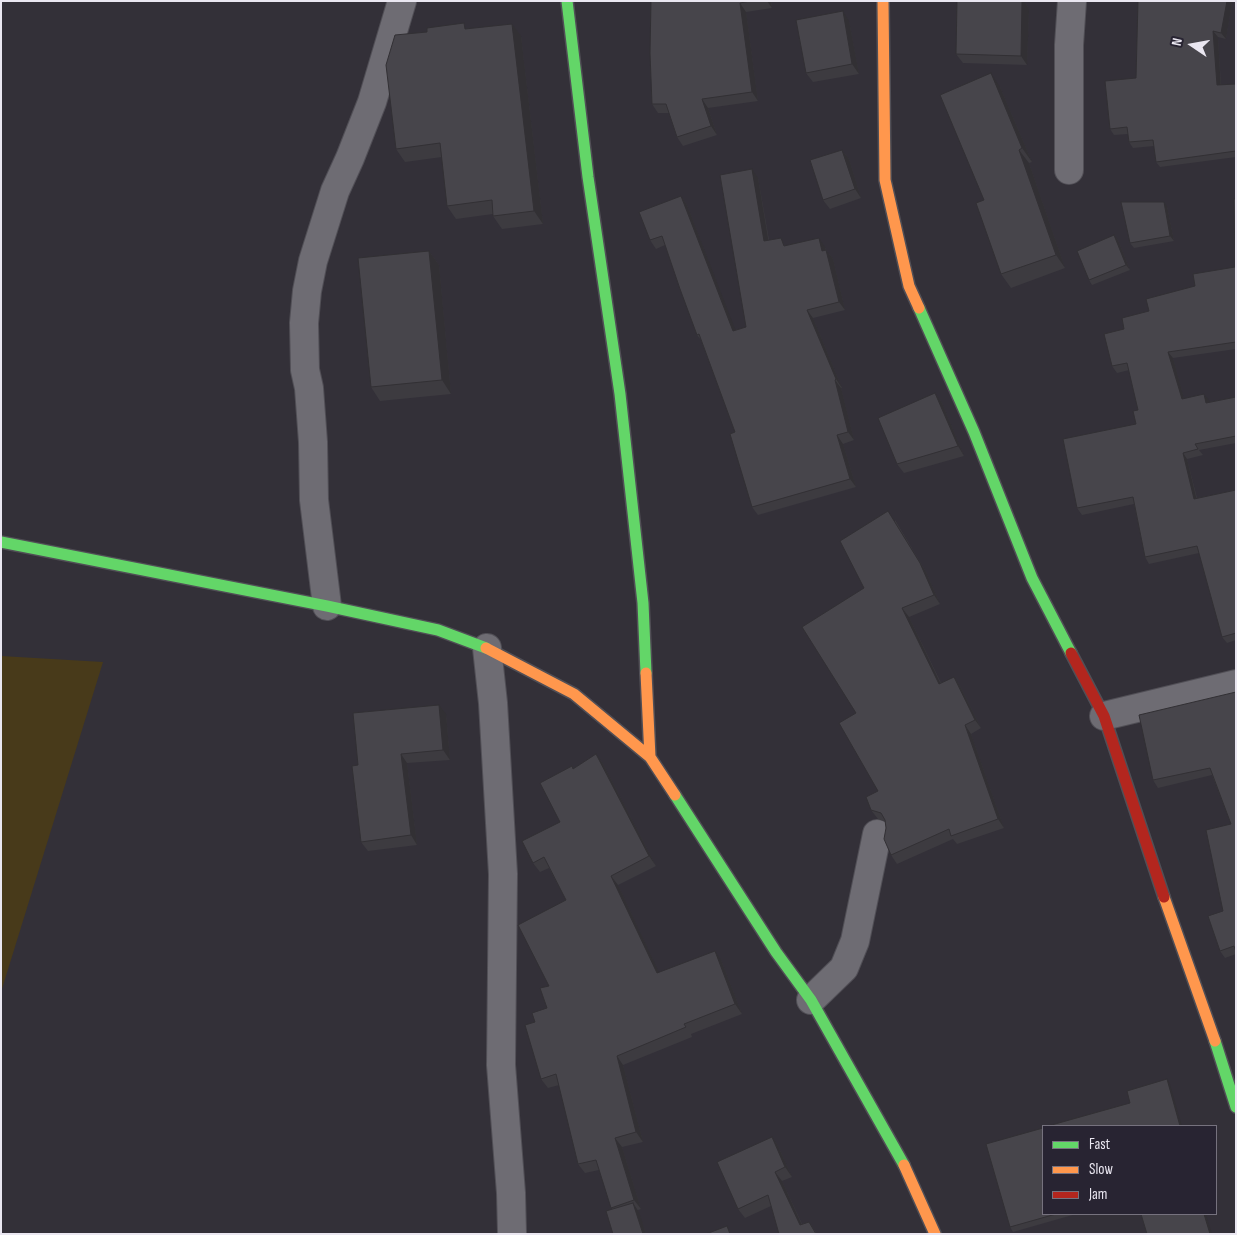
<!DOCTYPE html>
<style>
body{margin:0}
#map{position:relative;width:1237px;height:1235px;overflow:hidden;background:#333038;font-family:"Sofia Sans Condensed",sans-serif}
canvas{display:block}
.frame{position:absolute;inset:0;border:2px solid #eae7f1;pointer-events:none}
.legend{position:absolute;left:1042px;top:1125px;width:175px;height:90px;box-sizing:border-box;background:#282432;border:1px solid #76727e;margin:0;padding:6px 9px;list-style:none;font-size:15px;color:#eae7f1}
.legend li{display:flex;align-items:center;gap:10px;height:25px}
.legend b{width:25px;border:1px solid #76727e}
.north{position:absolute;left:1167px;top:20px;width:50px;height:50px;-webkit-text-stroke:4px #282432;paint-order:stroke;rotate:282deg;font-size:14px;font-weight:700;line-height:20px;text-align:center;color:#eae7f1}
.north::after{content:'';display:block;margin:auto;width:18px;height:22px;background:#eae7f1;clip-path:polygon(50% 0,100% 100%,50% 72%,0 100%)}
</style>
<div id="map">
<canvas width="1237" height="1235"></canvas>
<div class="frame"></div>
<ul class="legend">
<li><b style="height:6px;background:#63d668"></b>Fast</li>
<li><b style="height:6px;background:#ff974d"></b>Slow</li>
<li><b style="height:6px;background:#b3261e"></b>Jam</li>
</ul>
<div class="north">N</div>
</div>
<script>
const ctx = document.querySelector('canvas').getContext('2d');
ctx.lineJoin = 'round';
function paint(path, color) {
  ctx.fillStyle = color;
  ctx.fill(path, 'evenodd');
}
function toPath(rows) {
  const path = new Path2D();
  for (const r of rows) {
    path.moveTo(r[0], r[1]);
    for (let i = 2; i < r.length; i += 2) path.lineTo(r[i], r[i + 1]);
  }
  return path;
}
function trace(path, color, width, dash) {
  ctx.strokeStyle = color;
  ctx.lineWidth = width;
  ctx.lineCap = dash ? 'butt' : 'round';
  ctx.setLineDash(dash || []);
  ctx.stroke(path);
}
const green = toPath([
 [1,656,103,662,1,992]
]);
const street = toPath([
 [1069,170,1069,45,1072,1],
 [327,606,314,500,313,442,309,388,305,370,304,323,307,291,313,261,335,191,350,158,372,102,402,1],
 [487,648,493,703,503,874,501,1065,511,1193,512,1234],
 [1104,716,1236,684],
 [811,1000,844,968,855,941,877,834]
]);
const fast = toPath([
 [567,1,588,177,620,394,643,603,646,673],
 [919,308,974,432,1032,578,1071,653],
 [1,542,327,606,438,630,486,648],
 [675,795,776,952,811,1000,904,1165],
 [1215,1041,1236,1107]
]);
const slow = toPath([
 [883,1,885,180,909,286,919,308],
 [486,648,574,694,650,757,675,795],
 [646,673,650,757],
 [1164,897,1215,1041],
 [904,1165,935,1234]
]);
const jam = toPath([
 [1071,653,1104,716,1164,897]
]);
const wall = toPath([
 [651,1,771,1,772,8,746,12,758,101,708,108,717,135,683,146,677,137,669,113,658,113,652,104],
 [957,1,1024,1,1029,9,1027,65,963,63,956,54],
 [1232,2,1226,39,1218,37,1221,85,1236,84,1236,157,1160,167,1156,162,1154,146,1133,148,1129,142,1128,134,1114,135,1110,129,1136,78],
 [849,21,859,74,813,82,806,73],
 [468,29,521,36,543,224,502,229,493,216,493,214,456,219,447,206,442,157,405,162,396,149],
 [1000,87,1032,162,1029,163,1065,268,1011,288,1001,274,984,200],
 [842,150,849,159,861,198,830,209,823,200],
 [758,178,769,240,786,246,825,247,826,250,833,259,845,310,813,318,842,388,841,388,854,440,843,444,856,487,758,515,752,507,735,432,701,340,697,335,665,245,656,249,650,240,681,196,687,205,735,330,746,327],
 [1236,199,1236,349,1173,358,1184,399,1209,400,1209,402,1236,397,1236,443,1199,450,1203,455,1187,459,1197,498,1236,490,1236,640,1227,643,1222,637,1199,553,1149,564,1145,557,1134,504,1082,515,1077,508,1136,424,1138,410,1129,370,1117,373,1112,366,1124,329,1149,311,1195,286,1235,267],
 [1167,206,1174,241,1134,248,1130,243],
 [1114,235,1118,240,1130,270,1092,285,1089,280],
 [429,251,439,265,451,394,380,401,371,387],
 [935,393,942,403,964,456,904,473,897,464],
 [895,520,926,572,940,604,909,617,941,683,954,677,960,686,981,728,971,734,1004,828,957,844,953,839,897,864,891,855,886,822,878,819,871,810,878,791,856,713],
 [1236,692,1236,954,1225,958,1220,951,1231,824,1212,775,1158,788,1153,780],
 [446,714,450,760,407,763,417,845,368,851,361,842,358,765],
 [596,754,603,764,656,866,618,885,659,973,721,960,742,1014,691,1034,692,1037,623,1065,643,1142,622,1147,641,1209,638,1210,646,1234,613,1234,612,1209,599,1170,585,1173,578,1164,559,1085,548,1088,541,1079,535,1022,547,1008,549,986,566,900,549,868,540,872,533,863,560,822,573,769],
 [772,1137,778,1146,792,1177,782,1181,802,1224,809,1222,817,1234,779,1234,771,1206,745,1218,738,1209],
 [1043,1214,1076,1214,1013,1232,1010,1227]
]);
const shadedWall = toPath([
 [767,1,771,1,772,8],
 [1022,1,1024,1,1029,9,1027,65,1021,56],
 [1227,1,1232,1,1232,2,1226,39,1221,33],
 [740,3,746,12,758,101,752,92],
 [843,11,849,21,859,74,852,64],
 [512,24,521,36,543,224,534,211],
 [1213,31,1218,37,1221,91,1217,85],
 [991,73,1000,87,1032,162,1022,148],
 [702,99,708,108,717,135,711,126],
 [842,150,849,159,861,198,855,189],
 [1019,150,1029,163,1065,268,1056,255],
 [752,169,758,178,770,250,764,241],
 [681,196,687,205,739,339,733,331],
 [1164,202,1167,206,1174,241,1170,236],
 [1114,235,1118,240,1130,270,1126,265],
 [819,238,825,247,828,260,822,251],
 [826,250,833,259,845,310,839,302],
 [429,251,439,265,451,394,442,380],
 [807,310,813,318,842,388,836,379],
 [1168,352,1173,358,1186,406,1182,399],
 [835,380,841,388,854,440,848,432],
 [935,393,942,403,964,456,958,446],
 [1204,394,1209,400,1211,409,1206,403],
 [837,435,843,444,856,487,850,479],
 [1183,453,1187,459,1198,505,1194,499],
 [888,511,926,572,940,604,934,595],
 [902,608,909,617,945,693,939,684],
 [954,677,960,686,981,728,975,720],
 [439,705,446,714,450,760,443,750],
 [965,725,971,734,1004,828,998,819],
 [401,754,407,763,417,845,411,835],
 [596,754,603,764,656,866,649,856],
 [611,876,618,885,664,983,657,973],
 [715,951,721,960,742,1014,735,1004],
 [617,1056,623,1065,643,1142,636,1132],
 [1167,1079,1170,1084,1182,1126,1180,1126],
 [772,1137,778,1146,792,1177,785,1167],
 [615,1138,622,1147,641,1209,634,1200],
 [775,1172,782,1181,806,1234,800,1225],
 [633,1203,639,1212,646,1234,643,1234],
 [1204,1214,1206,1214,1212,1234,1210,1234]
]);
const building = toPath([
 [651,1,750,1,740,3,752,92,702,99,711,126,677,137,666,104,652,104,650,53,651,1],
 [957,1,1022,1,1021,56,956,54,957,1],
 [1138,1,1227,1,1221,33,1213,31,1217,85,1236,84,1236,151,1156,162,1153,140,1129,142,1127,127,1110,129,1105,81,1136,78,1138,1],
 [843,11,852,64,806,73,796,20,843,11],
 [464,23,465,29,512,24,534,211,493,216,492,200,447,206,440,143,396,149,386,65,395,35,427,32,427,28,464,23],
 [991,73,1022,148,1019,150,1056,255,1001,274,976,203,984,200,940,95,991,73],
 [842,150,855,189,823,200,810,160,842,150],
 [752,169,764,241,781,238,784,246,819,238,822,251,826,250,839,302,807,310,836,379,835,380,848,432,837,435,850,479,752,507,730,434,735,432,699,334,697,335,680,289,662,236,650,240,639,212,681,196,733,331,746,327,720,175,752,169],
 [1234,199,1236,199,1236,342,1168,352,1182,399,1204,394,1206,403,1236,397,1236,436,1195,444,1198,449,1183,453,1194,499,1236,490,1236,633,1222,637,1197,546,1145,557,1133,497,1077,508,1063,439,1136,424,1133,411,1138,410,1127,363,1112,366,1104,334,1124,329,1122,318,1149,311,1146,299,1195,286,1193,274,1235,267,1234,199],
 [1121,202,1164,202,1170,236,1130,243,1121,202],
 [1114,235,1126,265,1089,280,1077,251,1114,235],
 [429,251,442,380,371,387,358,258,429,251],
 [935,393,958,446,897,464,878,418,935,393],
 [888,511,920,563,934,595,902,608,939,684,954,677,975,720,965,725,998,819,951,836,949,829,891,855,884,839,886,828,885,820,881,813,871,810,866,797,878,791,839,723,856,713,802,627,864,588,840,541,888,511],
 [1236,692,1236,952,1234,946,1220,951,1208,916,1223,911,1206,830,1231,824,1210,768,1153,780,1139,715,1236,692],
 [439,705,443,750,401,754,411,835,361,842,352,766,358,765,353,713,439,705],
 [596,754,649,856,611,876,657,973,715,951,735,1004,684,1024,686,1027,617,1056,636,1132,615,1138,634,1200,611,1208,596,1160,578,1164,556,1074,541,1079,525,1025,535,1022,532,1013,547,1008,540,988,549,986,518,925,566,900,544,857,533,863,522,841,560,822,540,783,572,766,573,769,596,754],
 [1167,1079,1180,1126,1048,1126,1130,1103,1127,1091,1167,1079],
 [1043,1128,1043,1214,1056,1214,1010,1227,986,1144,1043,1128],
 [772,1137,785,1167,775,1172,800,1225,809,1222,816,1234,779,1234,768,1195,738,1209,717,1162,772,1137],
 [633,1203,643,1234,613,1234,606,1211,633,1203],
 [1141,1214,1204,1214,1210,1234,1147,1234,1141,1214],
 [727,1226,730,1234,706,1234,727,1226]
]);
paint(green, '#483a1a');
trace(street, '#514f56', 30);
trace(fast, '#514f56', 14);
trace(slow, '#514f56', 14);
trace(jam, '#514f56', 14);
trace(street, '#6e6c73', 28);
trace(fast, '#63d668', 11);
trace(slow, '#ff974d', 11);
trace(jam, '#b3261e', 11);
paint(wall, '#3d3b40');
paint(shadedWall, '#323034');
paint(building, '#47454b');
trace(building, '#323034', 1);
</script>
